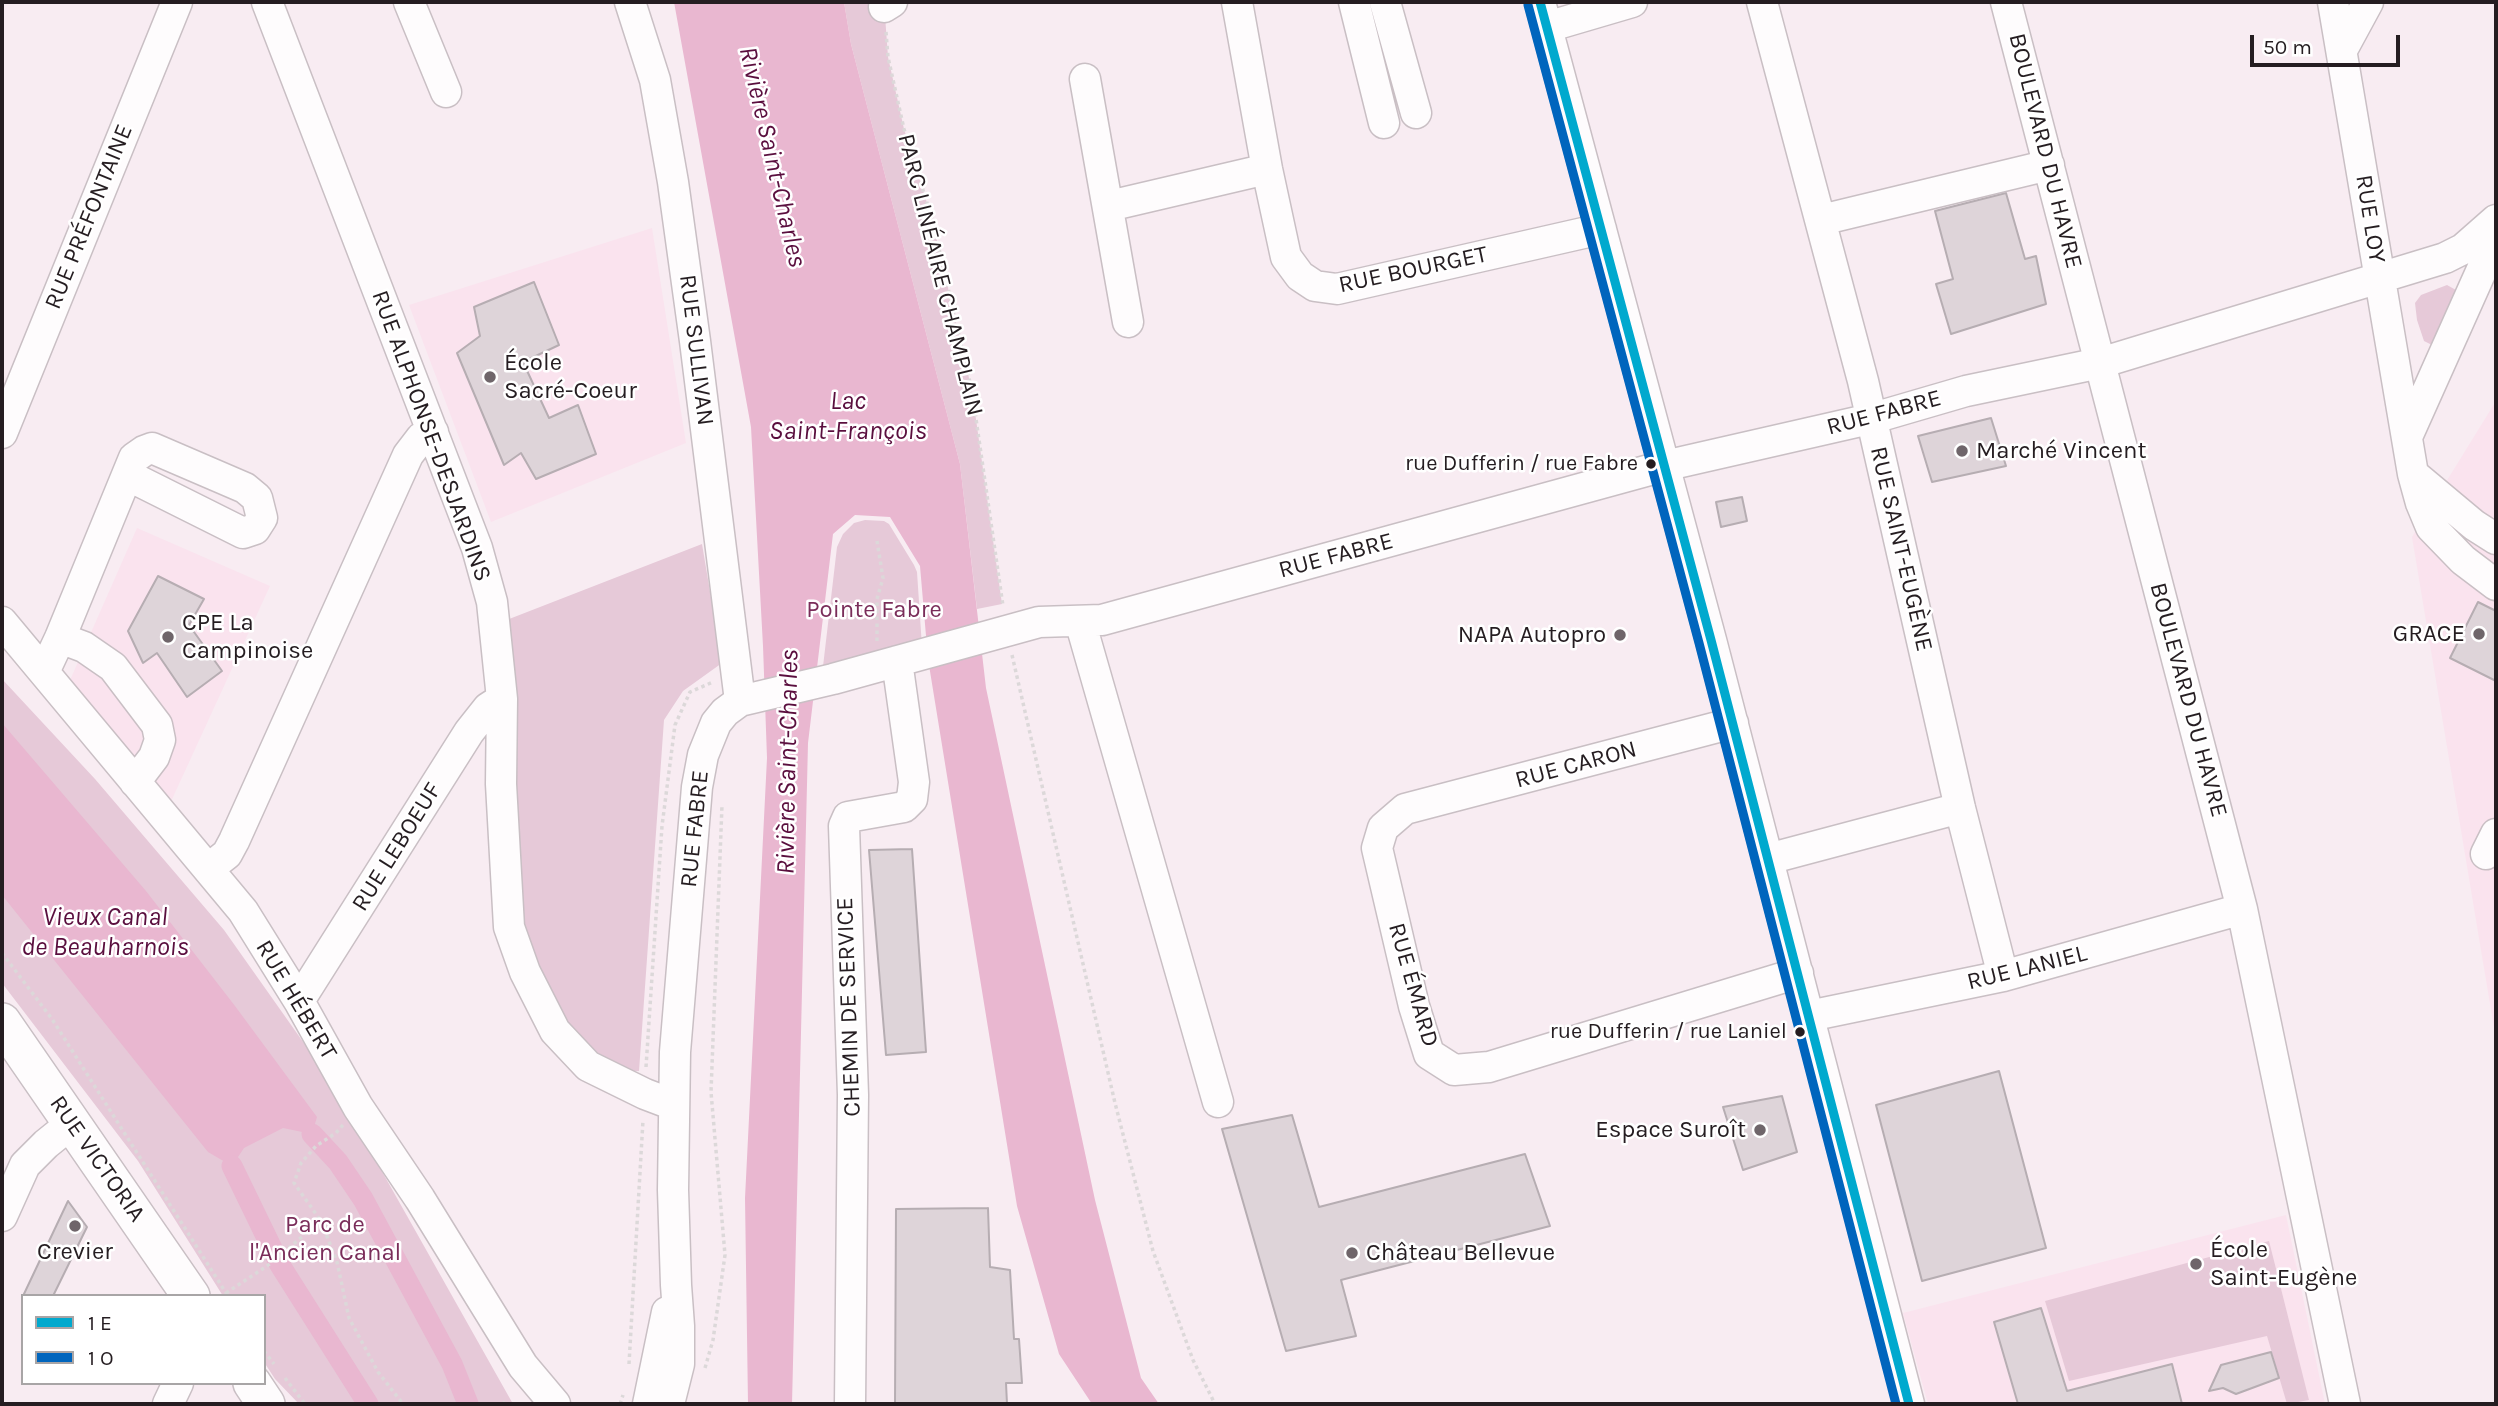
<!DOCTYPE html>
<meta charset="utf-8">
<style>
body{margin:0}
#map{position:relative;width:2498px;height:1406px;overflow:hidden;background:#f8ecf2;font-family:Karla,sans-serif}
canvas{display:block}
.frame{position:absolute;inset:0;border:4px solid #251d21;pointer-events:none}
.legend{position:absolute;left:21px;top:1294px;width:245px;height:91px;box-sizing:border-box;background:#fff;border:2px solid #a8a5a6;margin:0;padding:9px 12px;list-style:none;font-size:21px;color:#251d21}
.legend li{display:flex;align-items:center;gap:14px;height:35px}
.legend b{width:35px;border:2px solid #a8a5a6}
.scale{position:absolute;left:2250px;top:35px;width:150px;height:32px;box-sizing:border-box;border:4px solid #251d21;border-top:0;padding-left:9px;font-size:21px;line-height:24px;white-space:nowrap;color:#251d21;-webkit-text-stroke:5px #fff;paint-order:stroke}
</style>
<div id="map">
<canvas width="2498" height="1406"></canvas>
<div class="frame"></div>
<ul class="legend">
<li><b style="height:9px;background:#00a9ce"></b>1 E</li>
<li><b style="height:9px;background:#0065bd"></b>1 O</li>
</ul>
<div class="scale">50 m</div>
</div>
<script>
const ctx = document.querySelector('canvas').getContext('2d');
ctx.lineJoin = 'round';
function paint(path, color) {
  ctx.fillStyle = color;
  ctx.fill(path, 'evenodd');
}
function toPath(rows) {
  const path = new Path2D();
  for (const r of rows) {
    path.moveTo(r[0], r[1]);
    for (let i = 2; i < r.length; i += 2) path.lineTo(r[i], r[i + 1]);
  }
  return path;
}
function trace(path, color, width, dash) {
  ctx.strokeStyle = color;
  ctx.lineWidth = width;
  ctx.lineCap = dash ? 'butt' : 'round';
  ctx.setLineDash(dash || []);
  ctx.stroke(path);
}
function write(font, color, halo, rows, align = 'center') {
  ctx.font = font + ' Karla,sans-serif';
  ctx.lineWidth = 5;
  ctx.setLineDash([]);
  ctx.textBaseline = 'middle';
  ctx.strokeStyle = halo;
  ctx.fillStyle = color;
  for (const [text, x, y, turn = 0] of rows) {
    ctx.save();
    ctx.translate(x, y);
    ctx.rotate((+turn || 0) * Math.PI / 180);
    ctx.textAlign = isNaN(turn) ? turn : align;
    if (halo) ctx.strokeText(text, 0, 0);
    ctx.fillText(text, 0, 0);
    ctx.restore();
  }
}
const built = toPath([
 [652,228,686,443,491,522,409,305],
 [2496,401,2496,1040,2412,537],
 [137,528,270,586,168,808,67,687],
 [2286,1215,2325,1404,1928,1404,1903,1313]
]);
const green = toPath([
 [844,2,884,2,888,57,904,129,932,219,972,391,1002,604,977,609,960,464,851,44],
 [2447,285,2456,290,2457,301,2432,345,2424,341,2417,320,2415,303,2421,295],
 [865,520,884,521,889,524,914,565,917,572,922,647,822,675,837,547,843,534,854,523],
 [702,544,722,663,683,691,664,720,639,1071,617,1072,579,1048,523,938,504,621],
 [2,679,95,779,224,930,301,1039,331,1081,513,1404,299,1404,275,1379,264,1362,264,1296,223,1296,138,1161,2,983],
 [2269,1241,2309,1400,2287,1404,2267,1336,2069,1381,2045,1301]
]);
const water = toPath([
 [674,2,844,2,851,44,960,464,986,688,1095,1200,1141,1378,1159,1404,1092,1404,1059,1354,1017,1206,928,659,920,566,890,517,855,515,833,534,808,743,792,1404,748,1404,745,1198,767,758,763,646,751,427],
 [2,723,146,891,235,1006,317,1117,312,1134,283,1128,244,1148,232,1166,208,1152,2,895]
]);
const canal = toPath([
 [312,1134,338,1162,363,1199,452,1364,468,1404],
 [232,1166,280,1265,368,1404]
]);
const building = toPath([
 [2006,193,2025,259,2036,256,2046,304,1951,334,1936,284,1953,279,1935,211,2006,193],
 [534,282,559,345,523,362,549,418,578,405,596,454,536,479,521,453,504,465,457,353,480,336,474,307,534,282],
 [1991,418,2006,466,1932,482,1918,436,1991,418],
 [1742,497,1747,521,1721,527,1716,502,1742,497],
 [158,576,204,599,189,625,222,671,187,697,157,653,143,663,128,631,158,576],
 [2478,602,2496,611,2496,681,2450,658,2478,602],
 [912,849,926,1052,886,1055,869,850,912,849],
 [1999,1071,2046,1248,1922,1281,1876,1105,1999,1071],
 [1782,1096,1797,1152,1743,1170,1723,1107,1782,1096],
 [1292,1115,1319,1207,1525,1154,1550,1226,1341,1280,1356,1336,1286,1351,1222,1129,1292,1115],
 [68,1201,87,1227,53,1296,23,1296,68,1201],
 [988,1208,990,1267,1010,1270,1014,1339,1019,1339,1022,1383,1006,1383,1007,1404,895,1404,896,1209,988,1208],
 [2041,1308,2067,1391,2172,1364,2182,1404,2018,1404,1994,1322,2041,1308],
 [2271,1352,2279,1378,2236,1394,2223,1388,2209,1391,2221,1365,2271,1352]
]);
const path = toPath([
 [886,32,888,57,904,129,932,219,972,391,1003,606],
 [877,641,877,599,883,578,877,541],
 [1012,655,1115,1103,1153,1251,1193,1360,1215,1404],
 [2,953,52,1019,228,1296],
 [646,1067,662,826,675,725,690,692,713,682],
 [343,1125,336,1133,316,1146,301,1163,294,1183,321,1221,337,1262,349,1318,378,1372,403,1404],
 [226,1293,267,1266,321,1221],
 [264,1351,274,1364],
 [629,1364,643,1120],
 [705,1368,713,1340,725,1255,711,1092,722,805],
 [285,1378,305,1404],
 [503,1404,505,1402],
 [620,1404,623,1395]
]);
const minor = toPath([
 [267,2,477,548,492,602,502,699,501,784,509,927,525,972,555,1031,588,1066,645,1094,674,1105],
 [409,2,446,92],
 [630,2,655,80,673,182,695,341,740,701],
 [1237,2,1267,169,1286,257,1300,276,1315,286,1337,289,1601,229],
 [1354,2,1384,123],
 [1385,2,1416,113],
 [1540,2,1711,640,1909,1404],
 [1762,2,1863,381,1960,808,2003,976],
 [2006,2,2242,909,2345,1404],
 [2333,2,2413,474,2421,503,2431,527,2463,560,2496,585],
 [884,7,892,2],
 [1547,27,1632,2],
 [2342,50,2368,2],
 [1085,79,1128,322],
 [1109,206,1267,169],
 [1821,220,2049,165],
 [2,433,177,2],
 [2407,437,2496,238],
 [2413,474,2474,525,2496,539],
 [1080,621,1218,1102],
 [2,622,243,911,299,1001,358,1107,420,1199,523,1366,555,1404],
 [60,638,84,647,113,667,157,725,160,740,154,757,135,782],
 [44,672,60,638,127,475,134,458,144,451,152,448,245,488,257,498,262,518,255,529,243,533,127,475],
 [1733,723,1405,809,1383,828,1377,848,1414,1006,1429,1054,1454,1070,1489,1067,1798,973],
 [2486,854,2496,834],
 [1768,859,1960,808],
 [208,869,227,854,234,841,408,455,421,438,433,432],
 [299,1001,469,732,488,708,502,699],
 [1809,1016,2003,976,2242,909],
 [2,1216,25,1165,46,1144,72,1123],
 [168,1404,178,1383],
 [648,1404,667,1312],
 [669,1404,679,1364,679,1326,676,1285,673,1190,675,1052,697,787,703,755,716,723,725,712,740,701,833,679,1039,622,1102,620,1664,466,1870,419,1966,391,2100,363,2445,258,2463,249,2496,220],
 [850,1404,853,1095,844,826,848,817,904,807,912,799,914,782,897,661]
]);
const major = toPath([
 [2,1022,191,1296],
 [252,1383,266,1404]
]);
const bus1 = toPath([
 [1540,2,1711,640,1909,1404]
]);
const bus2 = toPath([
 [1528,5,1699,643,1896,1404]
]);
const markers = [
 [490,377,7,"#6f656a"],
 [1962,451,7,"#6f656a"],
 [1651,464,6,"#251d21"],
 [2479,634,7,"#6f656a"],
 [1620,635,7,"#6f656a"],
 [168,637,7,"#6f656a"],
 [1800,1032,6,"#251d21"],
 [1760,1130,7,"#6f656a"],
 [75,1226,7,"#6f656a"],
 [1352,1253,7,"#6f656a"],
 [2196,1264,7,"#6f656a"]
];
const busNames = [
 ["rue Dufferin / rue Fabre",1638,464],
 ["rue Dufferin / rue Laniel",1787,1032]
];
const streetNames = [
 ["BOULEVARD DU HAVRE",2045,151,76],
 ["RUE PRÉFONTAINE",89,217,-68],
 ["RUE LOY",2370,219,81],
 ["RUE BOURGET",1413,270,-12],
 ["PARC LINÉAIRE CHAMPLAIN",940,275,76],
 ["RUE SULLIVAN",696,350,83],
 ["RUE FABRE",1884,413,-15],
 ["RUE ALPHONSE-DESJARDINS",431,436,70],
 ["RUE SAINT-EUGÈNE",1901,549,77],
 ["RUE FABRE",1336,556,-15],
 ["BOULEVARD DU HAVRE",2188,700,75],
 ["RUE CARON",1576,765,-15],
 ["RUE FABRE",695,829,-84],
 ["RUE LEBOEUF",397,847,-58],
 ["RUE LANIEL",2027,968,-14],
 ["RUE ÉMARD",1413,985,74],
 ["RUE HÉBERT",296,1000,59],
 ["CHEMIN DE SERVICE",849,1007,-92],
 ["RUE VICTORIA",97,1159,55]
];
const poiNames = [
 ["École",504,363],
 ["Sacré-Coeur",504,391],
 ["Marché Vincent",1976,451],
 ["CPE La",182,623],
 ["Campinoise",182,651],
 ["GRACE",2465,634,"right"],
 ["NAPA Autopro",1606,635,"right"],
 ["Espace Suroît",1746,1130,"right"],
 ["École",2210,1250],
 ["Saint-Eugène",2210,1278],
 ["Crevier",75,1252,"center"],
 ["Château Bellevue",1366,1253]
];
const parkNames = [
 ["Pointe Fabre",874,610],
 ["Parc de",325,1225],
 ["l'Ancien Canal",325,1253]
];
const waterNames = [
 ["Rivière Saint-Charles",772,157,77],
 ["Lac",848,402],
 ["Saint-François",848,432],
 ["Rivière Saint-Charles",788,762,-89],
 ["Vieux Canal",105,918],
 ["de Beauharnois",105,948]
];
paint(built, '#fae3ee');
paint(green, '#e6c9d8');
paint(water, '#e9b7d0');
trace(canal, '#e9b7d0', 21);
paint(building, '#ded4d9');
trace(building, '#b6adb2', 2);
trace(minor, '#c9bfc4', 33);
trace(major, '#c9bfc4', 40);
trace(path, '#dcd8d9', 3.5, [3.5, 3.5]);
trace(minor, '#fefcfd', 30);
trace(major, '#fefcfd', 37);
trace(bus1, '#00a9ce', 9);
trace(bus2, '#0065bd', 9);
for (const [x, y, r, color] of markers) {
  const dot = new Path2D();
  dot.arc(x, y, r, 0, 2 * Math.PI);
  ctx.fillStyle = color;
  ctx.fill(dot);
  trace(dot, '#fff', 2.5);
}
write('22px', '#251d21', '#fff', busNames, 'right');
write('24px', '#251d21', '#fff', streetNames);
write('24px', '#251d21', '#fff', poiNames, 'left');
write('24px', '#7a2d5a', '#fff', parkNames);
write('italic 26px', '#5a0e3e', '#fff', waterNames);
</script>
